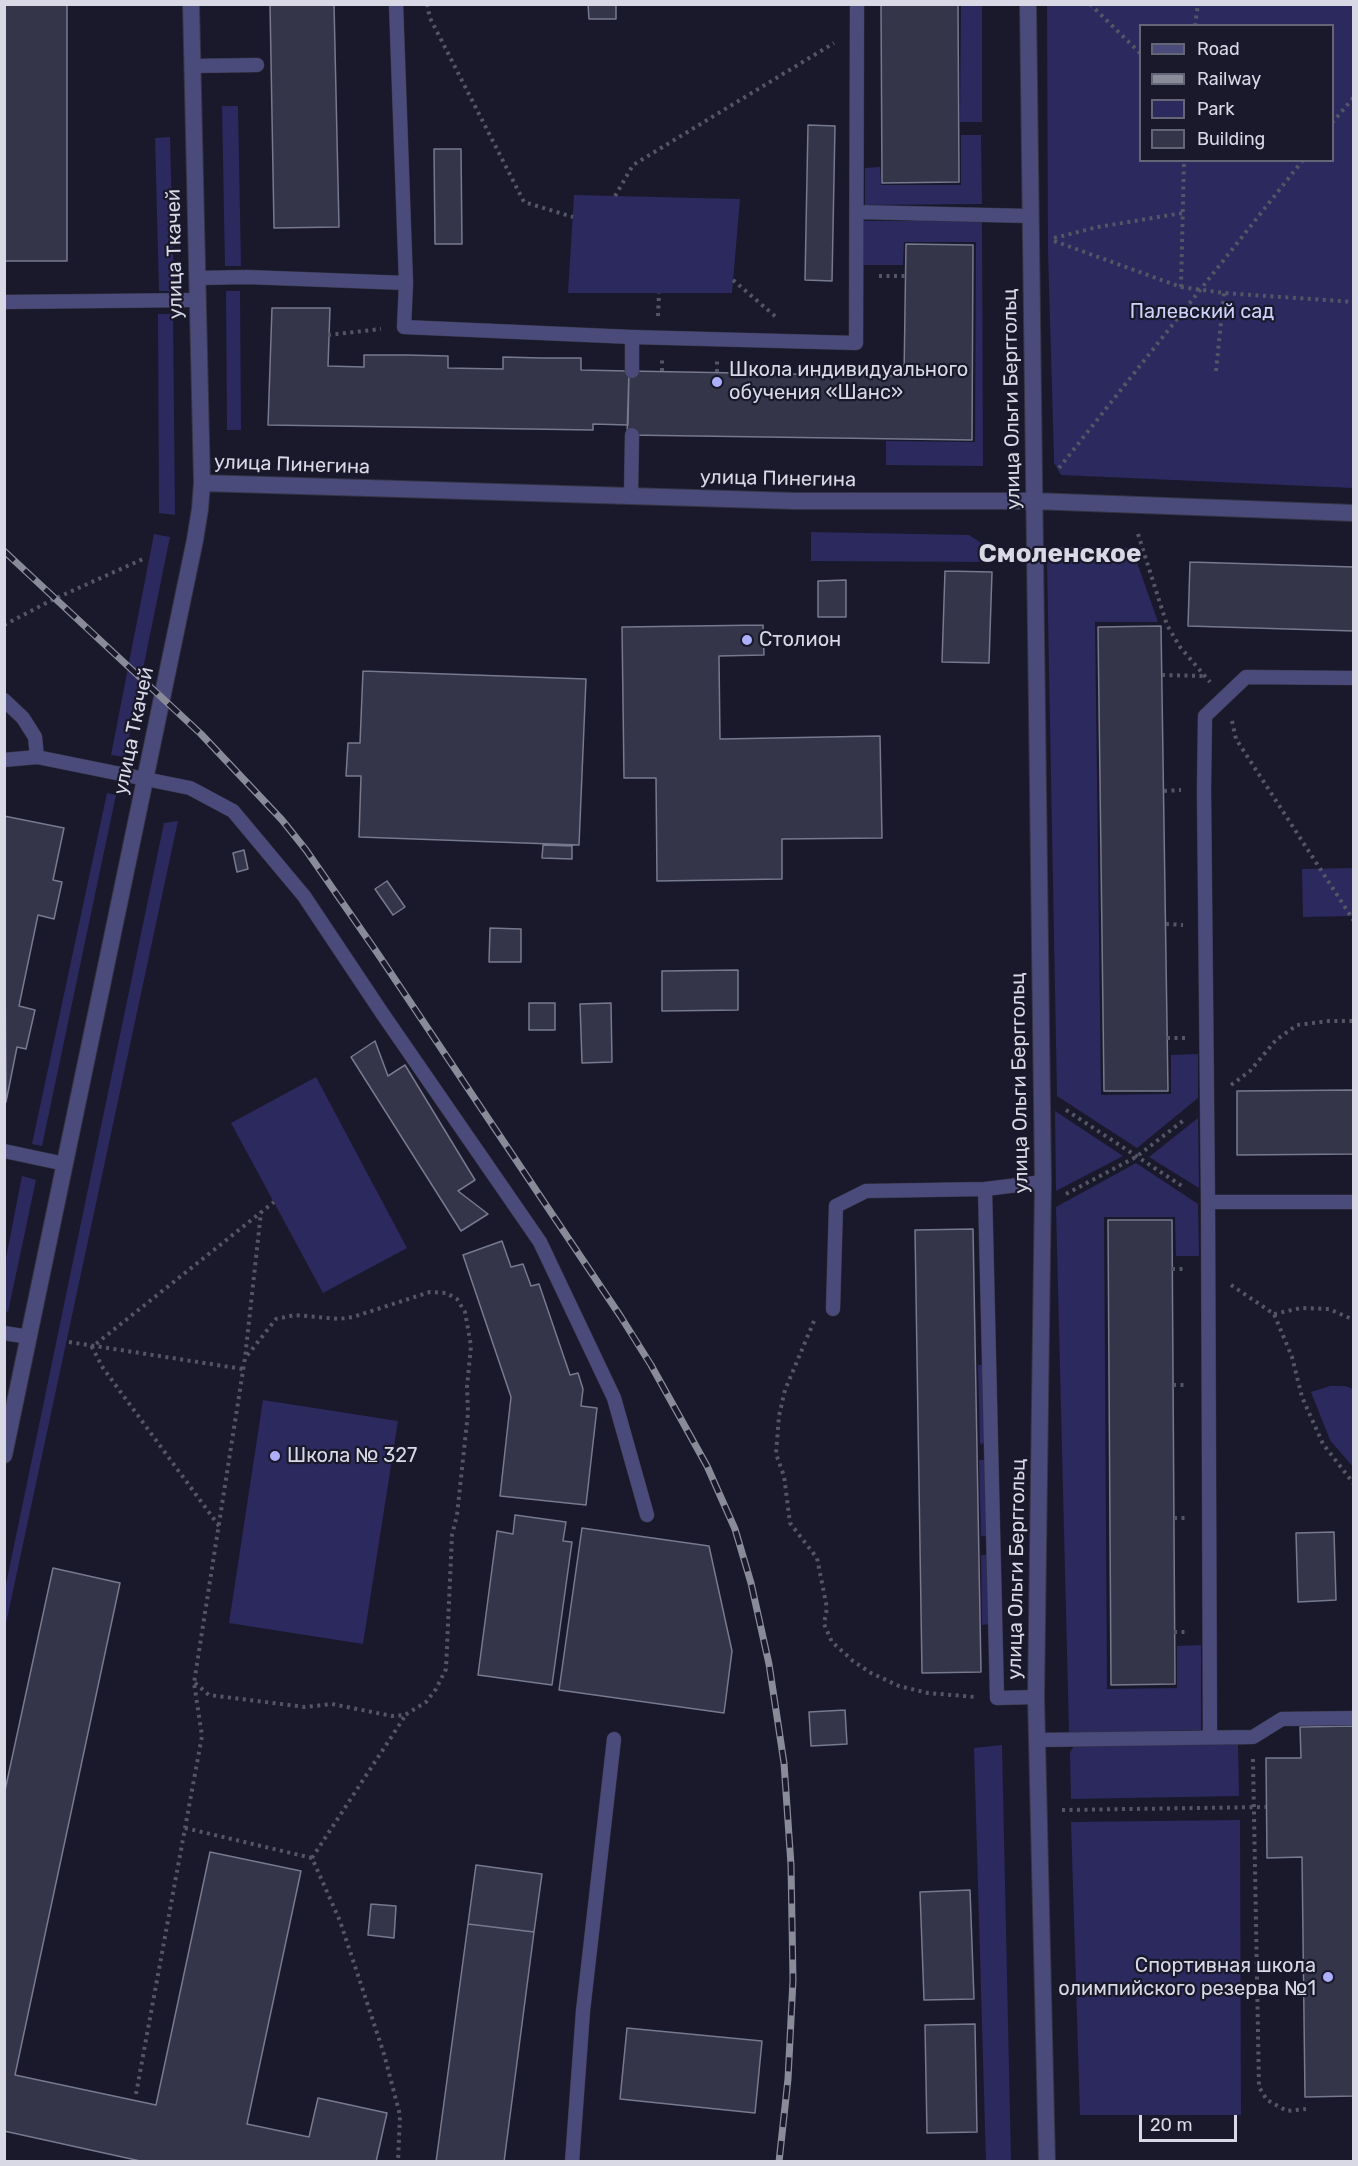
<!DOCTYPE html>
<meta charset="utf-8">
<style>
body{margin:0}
#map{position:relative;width:1358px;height:2166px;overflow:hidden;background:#19192b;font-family:Rubik,sans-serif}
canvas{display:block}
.frame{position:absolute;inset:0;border:6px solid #d8d9e5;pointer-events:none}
.legend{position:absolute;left:1139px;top:24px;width:195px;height:138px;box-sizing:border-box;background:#19192b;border:2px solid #656675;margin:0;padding:8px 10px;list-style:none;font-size:18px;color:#d8d9e5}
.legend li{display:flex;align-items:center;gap:12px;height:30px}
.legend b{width:30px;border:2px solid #656675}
.scale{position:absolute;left:1139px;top:2115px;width:98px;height:27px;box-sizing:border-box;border:3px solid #d8d9e5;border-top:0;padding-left:8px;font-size:18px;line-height:21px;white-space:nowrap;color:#d8d9e5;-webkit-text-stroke:4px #19192b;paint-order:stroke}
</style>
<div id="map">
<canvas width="1358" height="2166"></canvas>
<div class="frame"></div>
<ul class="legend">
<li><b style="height:8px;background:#4a4b7a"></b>Road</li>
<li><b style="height:8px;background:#8a8b99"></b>Railway</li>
<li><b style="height:16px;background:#2b295e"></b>Park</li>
<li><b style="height:16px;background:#343549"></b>Building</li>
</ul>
<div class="scale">20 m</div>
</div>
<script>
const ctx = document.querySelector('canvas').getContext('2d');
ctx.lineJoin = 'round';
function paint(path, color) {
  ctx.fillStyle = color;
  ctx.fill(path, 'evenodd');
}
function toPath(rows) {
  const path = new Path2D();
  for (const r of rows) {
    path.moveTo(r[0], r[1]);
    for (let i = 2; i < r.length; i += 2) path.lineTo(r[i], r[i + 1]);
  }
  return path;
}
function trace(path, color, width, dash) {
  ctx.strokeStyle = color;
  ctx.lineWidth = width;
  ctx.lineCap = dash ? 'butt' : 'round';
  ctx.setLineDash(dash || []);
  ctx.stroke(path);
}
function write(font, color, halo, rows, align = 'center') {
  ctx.font = font + ' Rubik,sans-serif';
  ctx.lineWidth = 4.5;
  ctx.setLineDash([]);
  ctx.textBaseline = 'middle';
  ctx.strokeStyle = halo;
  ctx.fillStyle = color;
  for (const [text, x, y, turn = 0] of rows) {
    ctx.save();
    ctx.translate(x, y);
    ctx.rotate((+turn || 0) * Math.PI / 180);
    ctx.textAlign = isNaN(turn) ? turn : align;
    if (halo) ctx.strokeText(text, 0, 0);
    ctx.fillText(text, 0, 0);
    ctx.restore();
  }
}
const green = toPath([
 [961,5,982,5,982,122,960,122],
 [1047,5,1353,5,1353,488,1061,475,1054,463,1054,458,1048,251],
 [1140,26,1332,26,1332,160,1140,160],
 [222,106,238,106,241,266,225,266],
 [961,135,981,135,982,204,865,205,865,168,880,167,881,185,961,185],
 [170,137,174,291,159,291,155,138],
 [574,195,740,199,732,293,568,293],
 [863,221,982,221,983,466,886,465,886,441,975,442,976,242,904,242,903,265,863,265],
 [226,291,240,291,241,430,227,430],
 [158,314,173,314,175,515,159,513],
 [811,532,969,535,981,543,987,556,987,562,811,561],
 [154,534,170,537,125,757,111,755],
 [1058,547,1132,548,1158,622,1095,622,1101,1095,1171,1094,1171,1055,1198,1054,1198,1098,1137,1148,1057,1096,1047,563,1052,551],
 [107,793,116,795,42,1146,32,1144],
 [178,821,5,1628,5,1589,164,823],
 [1353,868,1353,916,1303,917,1302,869],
 [316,1077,407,1248,323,1293,231,1123],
 [1055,1111,1123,1156,1056,1191],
 [1198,1118,1199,1188,1149,1157],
 [1136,1163,1198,1204,1199,1256,1176,1256,1175,1217,1104,1217,1107,1689,1177,1688,1177,1646,1201,1645,1201,1730,1069,1733,1056,1207],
 [22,1176,36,1180,8,1312,5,1311,5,1263],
 [978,1365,986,1365,987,1443,980,1444],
 [1330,1386,1345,1386,1353,1389,1353,1467,1330,1440,1311,1392],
 [263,1400,398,1421,363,1644,229,1623],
 [979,1460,988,1460,989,1536,981,1536],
 [981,1555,989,1555,990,1624,982,1625],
 [1238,1744,1239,1796,1071,1799,1070,1752,1074,1746],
 [1002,1745,1011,2161,986,2162,974,1748],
 [1240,1820,1241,2115,1080,2115,1071,1822]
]);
const building = toPath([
 [4,4,67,4,67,261,4,261,4,4],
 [270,4,334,4,339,227,274,228,270,4],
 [588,4,616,4,616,19,589,19,588,4],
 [881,4,958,4,959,182,882,183,881,4],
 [808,125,835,126,832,281,805,280,808,125],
 [434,149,461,149,462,244,435,244,434,149],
 [906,244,973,245,972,440,627,435,629,371,904,376,906,244],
 [272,308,330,308,328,366,364,367,364,355,406,355,448,356,448,368,503,369,503,357,542,358,581,358,581,370,629,371,628,425,593,424,593,430,268,425,272,308],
 [1190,562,1354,567,1354,631,1188,626,1190,562],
 [945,571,992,572,989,663,942,662,945,571],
 [846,580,846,617,818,617,818,581,846,580],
 [763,625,764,655,719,656,720,739,880,736,882,838,782,839,782,879,657,881,656,778,624,778,622,627,763,625],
 [1161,626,1168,1091,1104,1091,1098,627,1161,626],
 [363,671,586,679,579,845,359,837,361,776,346,776,348,743,360,743,363,671],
 [4,816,64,828,53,880,62,882,54,919,38,915,19,1006,35,1010,26,1049,17,1047,6,1102,4,816],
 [543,845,572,846,572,859,542,858,543,845],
 [244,850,248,869,237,872,233,853,244,850],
 [387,881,405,907,393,915,375,889,387,881],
 [490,928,521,929,521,962,489,962,490,928],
 [738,970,738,1010,662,1011,662,971,738,970],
 [529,1003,555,1003,555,1030,529,1030,529,1003],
 [611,1003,612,1062,582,1063,580,1004,611,1003],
 [375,1041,388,1076,405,1065,475,1180,458,1191,488,1214,461,1231,351,1057,375,1041],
 [1354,1090,1354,1154,1237,1155,1237,1091,1354,1090],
 [1108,1220,1172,1220,1175,1684,1111,1685,1108,1220],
 [973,1229,981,1672,922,1673,915,1230,973,1229],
 [502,1241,511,1267,523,1264,531,1286,539,1284,570,1375,578,1373,583,1389,581,1406,597,1408,586,1505,500,1496,511,1397,463,1255,502,1241],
 [515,1515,566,1522,563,1541,572,1542,552,1685,478,1675,497,1531,513,1534,515,1515],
 [582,1528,709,1546,732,1651,724,1713,559,1690,582,1528],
 [1334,1532,1336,1600,1298,1602,1296,1533,1334,1532],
 [53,1568,120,1583,15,2075,156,2105,210,1852,301,1871,247,2124,309,2137,318,2098,387,2113,376,2162,145,2162,4,2131,4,1795,53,1568],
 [845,1710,847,1744,811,1746,809,1712,845,1710],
 [1353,1726,1354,2096,1305,2097,1302,1857,1267,1858,1266,1758,1301,1758,1300,1727,1353,1726],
 [476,1865,542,1874,534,1932,468,1924,476,1865],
 [970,1890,974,1999,924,2000,920,1892,970,1890],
 [371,1904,396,1906,394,1938,368,1935,371,1904],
 [468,1924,534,1932,504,2162,436,2162,468,1924],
 [975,2024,977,2132,927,2133,925,2025,975,2024],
 [627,2028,762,2041,755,2113,620,2099,627,2028]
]);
const path = toPath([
 [427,4,430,18,524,202,573,217],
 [1090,4,1140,53],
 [1195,26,1198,4],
 [1332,123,1354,97],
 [615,196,633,165,834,43],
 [1054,238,1098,227,1183,213],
 [1054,241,1181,287,1224,293,1354,302],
 [879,276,905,276],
 [733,280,776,317],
 [1181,287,1184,160],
 [658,316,659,293],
 [328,335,381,329],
 [662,371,662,360],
 [1216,371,1224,293],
 [717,372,717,361],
 [1059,468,1303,160],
 [1138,534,1167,625,1180,647,1210,682],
 [4,625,54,599,143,559],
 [1162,675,1203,676],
 [1232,721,1236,739,1354,921],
 [1164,791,1181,790],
 [1166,924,1183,925],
 [1167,1038,1185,1038],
 [1231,1085,1250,1071,1276,1040,1297,1025,1329,1021,1354,1021],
 [1066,1110,1185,1188],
 [1066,1194,1136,1157,1184,1120],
 [1172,1269,1187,1269],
 [1231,1285,1274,1314,1292,1357,1302,1397,1323,1444,1354,1484],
 [1274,1314,1301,1308,1329,1309,1354,1320],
 [814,1321,785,1390,779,1416,776,1454,784,1476,790,1523,817,1558,827,1608,824,1624,832,1642,853,1661,871,1673,899,1686,928,1693,975,1697],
 [69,1342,243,1369],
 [1173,1385,1187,1385],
 [1174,1518,1188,1518],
 [219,1526,103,1368,92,1347,274,1202],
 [1174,1632,1186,1632],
 [195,1683,209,1695,305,1707,332,1704,392,1716,405,1715,426,1702,436,1689,446,1669,452,1535,457,1515,468,1413,467,1387,471,1346,465,1312,457,1299,446,1293,430,1292,353,1317,339,1319,295,1315,276,1319,246,1357],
 [1253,1759,1259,2087,1267,2100,1287,2111,1306,2109],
 [1062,1810,1266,1807],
 [185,1828,312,1858,340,1921,384,2054,400,2115,398,2162],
 [312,1858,405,1716],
 [136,2094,202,1736,194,1683,245,1358,261,1212]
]);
const service = toPath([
 [396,4,406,283,404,327,632,337,856,343,857,4],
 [192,66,257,65],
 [857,212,1030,216],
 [198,278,247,277,406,283],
 [4,302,197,300],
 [632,337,632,371],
 [631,496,632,435],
 [1354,678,1246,677,1205,716,1204,790,1208,1202,1354,1202],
 [4,700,23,718,35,737,37,757],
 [4,760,37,757,190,788,233,811,304,896,382,1013,540,1242,614,1398,647,1515],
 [4,1151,65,1164],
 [985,1189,997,1698,1036,1697],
 [1208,1202,1210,1737],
 [833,1309,836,1206,866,1191,985,1189,1043,1182],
 [4,1333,29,1337],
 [1037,1740,1253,1737,1282,1719,1354,1718],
 [572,2162,583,2011,614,1739]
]);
const minor = toPath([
 [1028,4,1043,1182,1036,1697,1047,2162],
 [202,483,795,501,1034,501,1354,513],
 [4,1455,195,540,200,509,202,483,191,4]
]);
const rail = toPath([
 [4,551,201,734,282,820,306,850,378,954,621,1317,651,1365,707,1466,735,1529,751,1583,769,1664,784,1763,791,1865,793,1980,788,2079,779,2162]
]);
const markers = [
 [717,382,6,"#acaffb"],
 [747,640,6,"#acaffb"],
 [275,1456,6,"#acaffb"],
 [1328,1977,6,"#acaffb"]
];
const streetNames = [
 ["улица Ткачей",175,254,-91],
 ["улица Ольги Берггольц",1012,399,-91],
 ["улица Пинегина",292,465,2],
 ["улица Пинегина",778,479,1],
 ["улица Ткачей",134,731,-78],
 ["улица Ольги Берггольц",1020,1083,-91],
 ["улица Ольги Берггольц",1017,1569,-89]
];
const parkNames = [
 ["Палевский сад",1202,312]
];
const poiNames = [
 ["Школа индивидуального",729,370],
 ["обучения «Шанс»",729,393],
 ["Столион",759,640],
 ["Школа № 327",287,1456],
 ["Спортивная школа",1316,1966,"right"],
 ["олимпийского резерва №1",1316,1989,"right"]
];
const districtNames = [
 ["Смоленское",1060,554]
];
paint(green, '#2b295e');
paint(building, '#343549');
trace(building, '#77798f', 1.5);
trace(service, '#343445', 15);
trace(minor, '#343445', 18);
trace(path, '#545565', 4, [3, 4.5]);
trace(service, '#4a4b7a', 14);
trace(minor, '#4a4b7a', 16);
trace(rail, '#8a8b99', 7);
trace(rail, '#19192b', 4.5, [14]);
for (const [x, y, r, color] of markers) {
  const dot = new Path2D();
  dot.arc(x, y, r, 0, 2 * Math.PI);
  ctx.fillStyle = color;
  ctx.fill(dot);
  trace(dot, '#19192b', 2);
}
write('20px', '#d8d9e5', '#19192b', streetNames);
write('20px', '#ced1fa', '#19192b', parkNames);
write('20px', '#d8d9e5', '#19192b', poiNames, 'left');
write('bold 26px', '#d8d9e5', '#19192b', districtNames);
</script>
